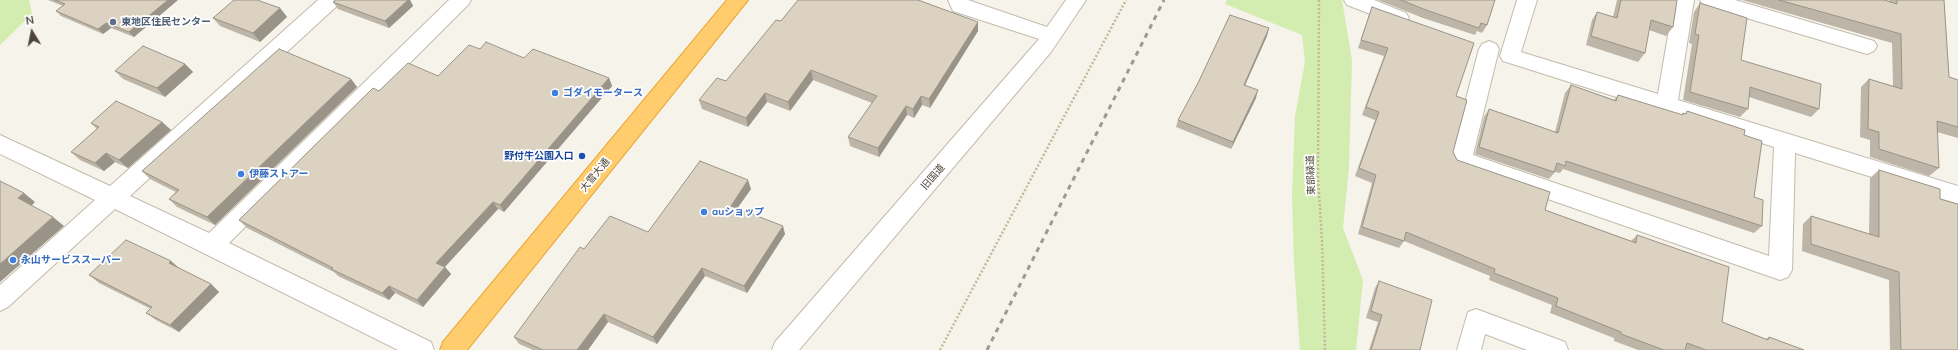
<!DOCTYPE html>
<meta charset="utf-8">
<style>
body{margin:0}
#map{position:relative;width:1958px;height:350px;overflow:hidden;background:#f6f3eb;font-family:Mulish,sans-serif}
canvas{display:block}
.north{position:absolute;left:12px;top:12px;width:40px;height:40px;-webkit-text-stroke:3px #fff;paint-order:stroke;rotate:350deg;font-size:11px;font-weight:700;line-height:16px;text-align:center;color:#4c4438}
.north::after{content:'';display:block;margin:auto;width:14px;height:18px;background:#4c4438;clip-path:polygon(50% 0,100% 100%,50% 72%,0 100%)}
</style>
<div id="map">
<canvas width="1958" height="350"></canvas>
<div class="north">N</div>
</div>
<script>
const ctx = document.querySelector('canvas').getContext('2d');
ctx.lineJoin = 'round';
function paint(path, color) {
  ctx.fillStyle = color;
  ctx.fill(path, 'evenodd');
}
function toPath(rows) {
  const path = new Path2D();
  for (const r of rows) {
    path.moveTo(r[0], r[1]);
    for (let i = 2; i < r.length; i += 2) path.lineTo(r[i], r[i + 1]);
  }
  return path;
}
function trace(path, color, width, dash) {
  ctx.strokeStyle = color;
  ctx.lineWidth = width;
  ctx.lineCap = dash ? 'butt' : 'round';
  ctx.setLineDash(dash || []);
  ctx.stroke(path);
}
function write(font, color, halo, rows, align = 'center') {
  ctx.font = font + ' Mulish,"Noto Sans JP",sans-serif';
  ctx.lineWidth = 3.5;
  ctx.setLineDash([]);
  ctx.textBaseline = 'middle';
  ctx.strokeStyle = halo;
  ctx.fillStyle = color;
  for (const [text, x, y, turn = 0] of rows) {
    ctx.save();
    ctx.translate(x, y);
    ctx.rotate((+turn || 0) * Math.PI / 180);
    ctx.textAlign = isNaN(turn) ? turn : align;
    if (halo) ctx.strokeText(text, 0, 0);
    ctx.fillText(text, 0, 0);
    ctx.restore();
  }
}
const green = toPath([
 [0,0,29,0,32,14,0,45],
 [1227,0,1342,0,1352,60,1349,167,1343,228,1363,280,1356,350,1300,350,1294,264,1292,196,1295,116,1305,62,1302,35,1225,4]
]);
const path = toPath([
 [1319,0,1318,178,1322,240,1325,350],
 [940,350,1126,0]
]);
const minor = toPath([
 [318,0,341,0,338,5,130,196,209,233,449,0,471,0,468,5,229,243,431,342,434,350,398,350,115,209,8,307,0,311,0,285,95,200,0,154,0,135,110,186,318,0],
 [948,0,968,0,1047,27,1066,0,1086,0,1051,52,799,350,772,350,775,342,1039,39,953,11,948,0],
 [1344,0,1374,0,1406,13,1409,18,1406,23,1399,25,1347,5,1344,0],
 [1517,0,1537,0,1521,52,1658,94,1674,0,1694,0,1678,100,1958,186,1958,204,1795,153,1792,270,1788,277,1780,280,1453,166,1450,160,1479,49,1482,44,1489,41,1496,44,1499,49,1473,155,1769,256,1774,147,1503,61,1500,56,1517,0],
 [1700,0,1735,0,1874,41,1877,46,1874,51,1867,54,1703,5,1700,0],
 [1476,309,1565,342,1568,350,1527,350,1485,334,1481,350,1457,350,1468,312,1476,309]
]);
const highway = toPath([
 [727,0,748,0,467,350,440,350,443,342,727,0]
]);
const rail = toPath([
 [987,350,1164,0]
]);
const wall = toPath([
 [48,0,178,0,134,37,111,28,103,34,61,16,56,11,63,6],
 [335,0,410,0,413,6,389,28,338,9,333,2],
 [1378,0,1495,0,1487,25,1482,33,1477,31,1475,35,1423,18],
 [1617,0,1677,0,1673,27,1666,36,1649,30,1645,53,1638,62,1586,45,1592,20,1597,12,1613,17],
 [1742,0,1884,0,1889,1,1889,0,1944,0,1949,77,1958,80,1958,138,1937,132,1939,168,1929,176,1870,157,1870,140,1860,137,1861,87,1869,79,1893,86,1892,43],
 [1700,3,1741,60,1819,109,1811,117,1749,97,1748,109,1740,117,1683,100,1692,44,1689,43,1694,12],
 [1372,7,1456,96,1453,152,1457,160,1545,210,1631,241,1637,235,1722,322,1766,339,1769,337,1804,350,1638,350,1614,341,1614,338,1550,313,1552,305,1489,280,1490,276,1404,241,1399,248,1358,234,1372,183,1355,176,1375,120,1362,115,1384,56,1358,48,1369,15],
 [280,8,287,17,260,42,220,26,213,18],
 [781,21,978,22,978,31,930,108,922,105,914,118,907,115,879,157,850,146,848,137,872,103,813,80,790,111,767,102,748,127,702,109,699,100,726,81],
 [1267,36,1245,85,1256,98,1231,149,1176,127,1178,120],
 [524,58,609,78,612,86,504,212,498,209,445,267,451,274,423,307,395,293,389,300,338,276,334,272,247,228,239,220,379,91,438,76],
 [185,64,193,72,165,97,123,79,115,71],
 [351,79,357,87,215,225,177,207,169,199,176,192,150,179,142,171],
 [1571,85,1614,100,1618,95,1681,115,1683,113,1685,114,1687,111,1744,135,1754,197,1762,226,1754,233,1563,169,1560,173,1555,172,1549,179,1475,154,1484,117,1489,109,1555,132,1565,93],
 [162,122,171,130,128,168,115,162,104,171,80,160,71,152,97,129,91,123],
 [1879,170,1940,199,1958,350,1890,350,1889,280,1802,251,1803,224,1811,216,1869,234,1870,178],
 [751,189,737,209,785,234,747,293,705,276,657,344,608,322,588,350,533,350,519,344,514,337,648,232],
 [171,261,180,269,211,284,219,292,179,332,156,320,146,313,151,309,99,283,89,275],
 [1379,281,1420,350,1369,350,1378,322,1366,318,1375,288]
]);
const shadedWall = toPath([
 [168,0,178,0,134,37,129,32],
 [408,0,410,0,413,6,389,28,385,21],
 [280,8,287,17,260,42,253,33],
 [978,22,978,31,930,108,929,99],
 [106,23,111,28,103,34,98,29],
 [1269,28,1267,36,1242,92,1244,85],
 [185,64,193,72,165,97,157,88],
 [811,70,813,80,790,111,788,102],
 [609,78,612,86,504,212,500,205],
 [351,79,357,87,215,225,207,217],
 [1258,90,1256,98,1231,149,1233,142],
 [765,93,767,102,748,127,746,118],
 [921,96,922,105,914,118,913,109],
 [906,106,907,115,879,157,878,148],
 [162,122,171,130,128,168,119,160],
 [106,153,115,162,104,171,95,163],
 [748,180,751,189,733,214,731,206],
 [24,193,35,202,30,207,18,198],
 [493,202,498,209,442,270,436,263],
 [53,217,64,226,0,282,0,264],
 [783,226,785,234,747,293,744,286],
 [171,261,180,269,169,263],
 [445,267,451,274,423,307,417,300],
 [702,268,705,276,657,344,653,337],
 [211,284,219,292,179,332,170,325],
 [389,286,395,293,389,300,382,293],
 [604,314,608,322,588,350,577,350]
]);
const building = toPath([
 [55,0,168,0,129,32,106,23,98,29,56,11,65,4,55,0],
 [234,0,257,0,280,8,253,33,213,18,234,0],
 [335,0,408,0,385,21,333,2,335,0],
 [798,0,918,0,978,22,929,99,921,96,913,109,906,106,878,148,848,137,877,96,811,70,788,102,765,93,746,118,699,100,717,78,726,81,776,20,781,21,798,0],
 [1401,0,1495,0,1487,25,1481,23,1479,28,1426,10,1401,0],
 [1621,0,1677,0,1673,27,1651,20,1645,53,1591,36,1597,12,1617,18,1621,0],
 [1779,0,1884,0,1897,4,1897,0,1944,0,1949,77,1958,80,1958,127,1937,121,1939,168,1879,149,1879,132,1868,129,1869,79,1902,89,1901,34,1779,0],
 [1700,3,1747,18,1741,60,1821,84,1819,109,1750,87,1748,109,1690,92,1699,35,1695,34,1700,3],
 [1372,7,1474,43,1456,96,1467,100,1453,152,1457,160,1550,192,1545,210,1636,243,1637,235,1729,267,1722,322,1768,340,1769,337,1804,350,1706,350,1687,343,1685,350,1664,350,1621,334,1621,332,1556,306,1558,298,1494,273,1495,269,1406,232,1404,241,1362,227,1376,175,1359,168,1379,112,1366,107,1388,48,1361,40,1372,7],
 [1230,15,1269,28,1244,85,1258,90,1233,142,1178,120,1198,83,1230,15],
 [486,42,524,58,533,49,609,78,500,205,493,202,436,263,445,267,417,300,389,286,382,293,331,269,333,268,239,220,373,88,379,91,408,63,438,76,469,45,480,49,486,42],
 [143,46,185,64,157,88,115,71,143,46],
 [279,49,351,79,207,217,169,199,179,190,142,171,279,49],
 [1571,85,1616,101,1618,95,1683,115,1683,113,1686,114,1687,111,1745,130,1744,135,1762,141,1754,197,1763,200,1762,226,1566,161,1565,166,1557,163,1554,172,1479,147,1489,109,1558,133,1571,85],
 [116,101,162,122,119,160,106,153,95,163,71,152,99,127,91,123,116,101],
 [700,161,748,180,731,206,783,226,744,286,702,268,653,337,604,314,577,350,543,350,514,337,580,247,584,249,610,216,648,232,700,161],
 [1879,170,1940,189,1940,199,1958,204,1958,350,1901,350,1899,272,1811,244,1811,216,1879,237,1879,170],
 [0,181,24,193,18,198,53,217,0,264,0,181],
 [126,240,171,261,169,263,211,284,170,325,146,313,152,307,89,275,126,240],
 [1379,281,1432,300,1420,350,1371,350,1382,315,1371,311,1379,281]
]);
const markers = [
 [113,22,4,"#5c6f8a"],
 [555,93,4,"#3f7fe0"],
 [582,156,4,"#1a4fb4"],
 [241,174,4,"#3f7fe0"],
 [704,212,4,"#3f7fe0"],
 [13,260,4,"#3f7fe0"]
];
const serviceNames = [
 ["東地区住民センター",121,22]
];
const shopNames = [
 ["ゴダイモータース",563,93],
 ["伊藤ストアー",249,174],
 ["auショップ",712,212],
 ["永山サービススーパー",21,260]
];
const transitNames = [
 ["野付牛公園入口",574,156]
];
const streetNames = [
 ["大雪大通",595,175,-51],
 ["東部緑道",1311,175,-92],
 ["旧国道",933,177,-49]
];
paint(green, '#d3edb1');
trace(minor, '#c3bbac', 2);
trace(highway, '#eaa432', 2);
trace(path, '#c6b79c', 2.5, [2, 2]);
paint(minor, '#fff');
paint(highway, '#ffcd6e');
trace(rail, '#9a9a9a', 3, [5, 5]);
paint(wall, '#bdb5a7');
paint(shadedWall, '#9a9388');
paint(building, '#dcd2c2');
trace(building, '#9a9388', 1);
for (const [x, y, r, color] of markers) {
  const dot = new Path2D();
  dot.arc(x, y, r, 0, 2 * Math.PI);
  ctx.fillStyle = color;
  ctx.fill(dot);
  trace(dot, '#fff', 1.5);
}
write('bold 10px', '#4e5e75', '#fff', serviceNames, 'left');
write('bold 10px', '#366cbe', '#fff', shopNames, 'left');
write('bold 10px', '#164399', '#fff', transitNames, 'right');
write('10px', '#4c4438', '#fff', streetNames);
</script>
